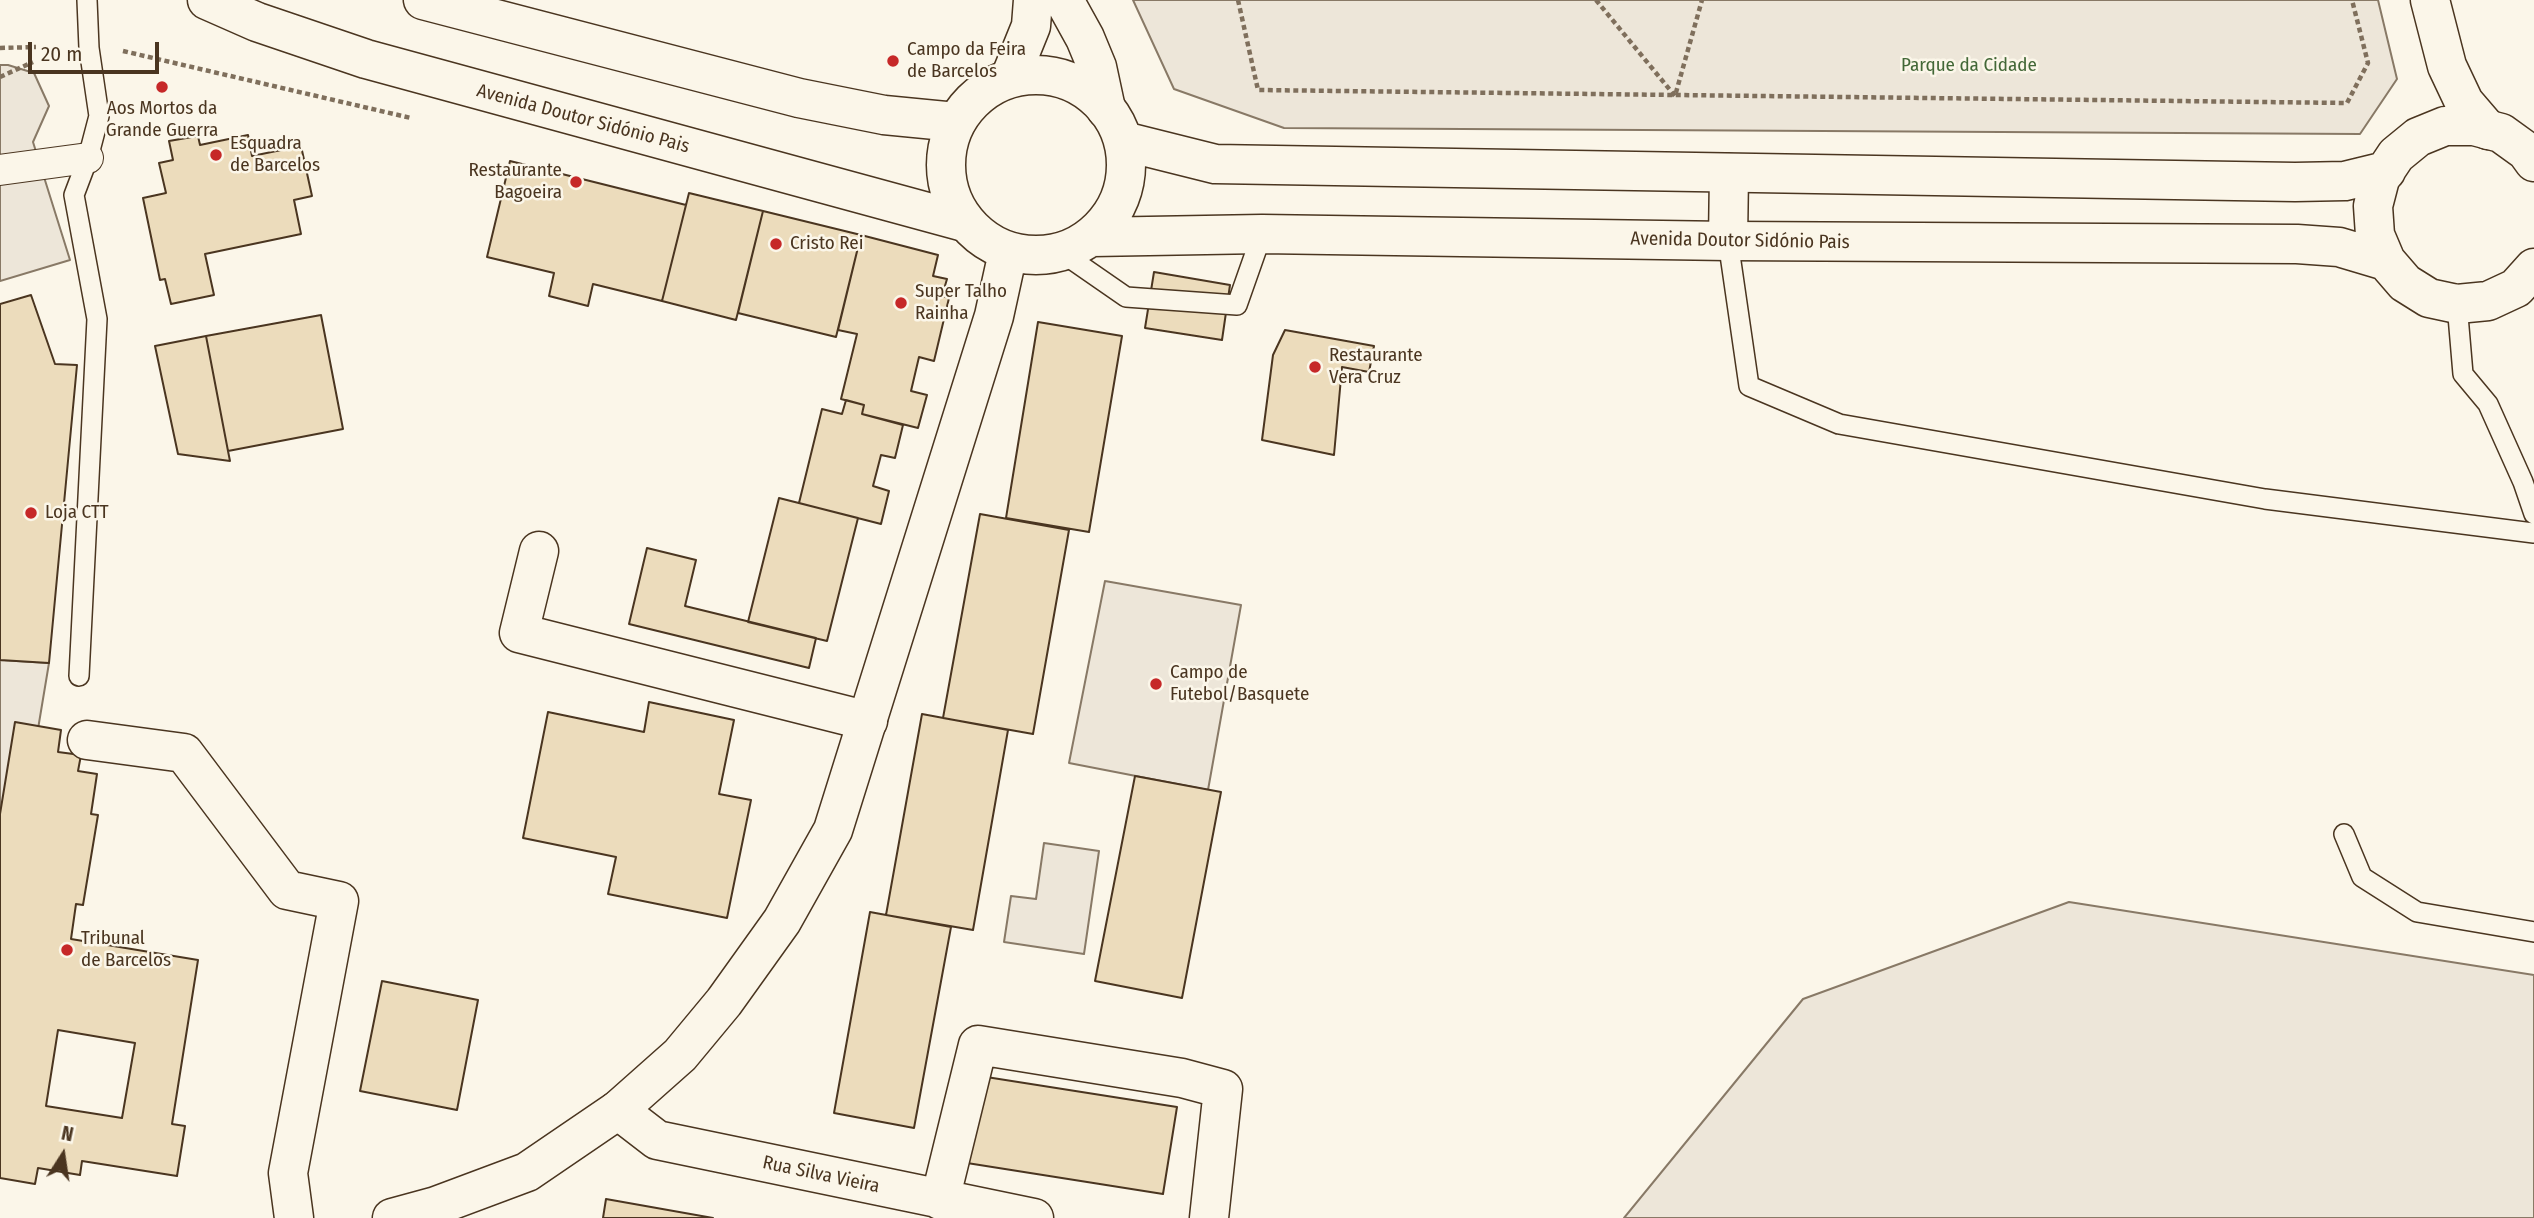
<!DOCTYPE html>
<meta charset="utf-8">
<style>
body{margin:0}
#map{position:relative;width:2534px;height:1218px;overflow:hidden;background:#fbf6e9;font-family:"Fira Sans Condensed",sans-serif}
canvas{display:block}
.north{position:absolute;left:28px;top:1120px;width:70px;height:70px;-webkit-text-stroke:5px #fbf6e9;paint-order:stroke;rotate:12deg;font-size:19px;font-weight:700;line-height:28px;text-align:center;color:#4a3520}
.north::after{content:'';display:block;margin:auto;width:24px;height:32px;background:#4a3520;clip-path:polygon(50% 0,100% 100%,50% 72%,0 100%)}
.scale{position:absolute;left:28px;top:42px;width:131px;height:32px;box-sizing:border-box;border:4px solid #4a3520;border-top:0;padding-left:9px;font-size:21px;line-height:24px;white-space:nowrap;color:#4a3520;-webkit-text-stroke:5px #fbf6e9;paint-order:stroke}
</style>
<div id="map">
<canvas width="2534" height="1218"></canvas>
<div class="north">N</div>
<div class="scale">20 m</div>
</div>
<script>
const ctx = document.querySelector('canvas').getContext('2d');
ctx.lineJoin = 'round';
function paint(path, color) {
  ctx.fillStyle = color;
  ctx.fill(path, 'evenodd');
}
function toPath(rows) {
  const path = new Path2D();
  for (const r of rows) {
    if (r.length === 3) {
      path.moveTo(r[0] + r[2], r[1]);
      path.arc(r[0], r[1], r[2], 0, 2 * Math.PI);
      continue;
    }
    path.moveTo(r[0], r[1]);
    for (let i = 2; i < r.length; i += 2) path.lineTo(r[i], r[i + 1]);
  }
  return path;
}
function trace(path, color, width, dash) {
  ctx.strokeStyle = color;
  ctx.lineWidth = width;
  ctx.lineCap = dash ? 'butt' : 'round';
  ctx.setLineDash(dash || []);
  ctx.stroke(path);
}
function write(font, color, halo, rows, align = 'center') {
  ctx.font = font + ' "Fira Sans Condensed",sans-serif';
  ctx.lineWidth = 5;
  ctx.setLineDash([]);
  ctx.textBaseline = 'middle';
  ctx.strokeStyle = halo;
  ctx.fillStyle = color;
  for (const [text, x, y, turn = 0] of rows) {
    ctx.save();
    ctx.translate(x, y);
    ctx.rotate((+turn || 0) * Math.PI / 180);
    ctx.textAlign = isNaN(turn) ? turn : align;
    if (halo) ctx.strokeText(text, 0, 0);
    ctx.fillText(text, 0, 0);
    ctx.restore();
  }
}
const green = toPath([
 [1133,0,2378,0,2397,79,2360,134,1284,128,1174,89,1133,0],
 [0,65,8,65,34,73,49,106,33,142,70,260,0,281,0,65],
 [1105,581,1241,605,1208,790,1069,763,1105,581],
 [0,660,49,663,4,933,0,932,0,660],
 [1044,843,1099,851,1084,954,1004,942,1011,896,1036,899,1044,843],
 [2069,902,2534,975,2534,1218,1624,1218,1803,999,2069,902]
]);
const building = toPath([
 [248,135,252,156,301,146,312,196,294,200,301,234,205,254,214,295,171,304,165,279,160,280,143,198,166,193,159,163,173,160,169,141,198,136,200,145,248,135],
 [510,161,686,205,662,301,593,284,588,306,549,296,554,273,487,257,510,161],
 [689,193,763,211,736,320,662,301,689,193],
 [763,211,861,235,836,337,738,313,763,211],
 [861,235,938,255,933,276,947,279,942,296,949,298,934,361,919,357,911,391,927,395,918,428,862,414,864,405,841,399,857,334,838,330,861,235],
 [1154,272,1230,285,1222,340,1145,328,1154,272],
 [31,295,55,364,77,365,49,663,0,660,0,304,31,295],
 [321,315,343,429,228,451,206,336,321,315],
 [1038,322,1122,336,1089,532,1006,518,1038,322],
 [1285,330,1374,346,1369,372,1342,367,1334,455,1262,440,1273,355,1285,330],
 [206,336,228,451,230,461,178,454,155,346,206,336],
 [846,400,864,405,862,414,903,425,895,458,881,455,873,486,889,491,881,524,799,503,822,409,842,414,846,400],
 [779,498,858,518,827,641,748,622,779,498],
 [980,514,1069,530,1033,734,943,718,980,514],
 [647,548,696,560,685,606,816,638,809,668,629,624,647,548],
 [649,702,734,720,719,794,751,800,727,918,608,894,616,857,523,838,548,712,644,732,649,702],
 [922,714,1008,730,973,930,886,915,922,714],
 [15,722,61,730,58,752,81,755,78,771,97,774,91,814,98,815,83,905,76,904,71,939,198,960,172,1124,185,1126,177,1176,82,1161,80,1175,38,1168,35,1184,0,1178,0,814,15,722],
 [58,1030,135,1043,122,1118,46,1106,58,1030],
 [1135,776,1221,792,1182,998,1095,981,1135,776],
 [870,912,951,927,914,1128,834,1113,870,912],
 [382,981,478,1000,457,1110,360,1091,382,981],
 [980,1076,1177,1107,1163,1194,967,1163,980,1076],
 [606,1199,713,1218,603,1218,606,1199]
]);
const path = toPath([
 [1238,0,1258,90,2347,103,2368,63,2352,0],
 [1596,0,1675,96,1702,0],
 [0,48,36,47],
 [123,51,411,118],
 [0,77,33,62]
]);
const service = toPath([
 [1728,241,1749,386,1839,424,2265,499,2534,533],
 [1061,252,1126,297,1237,305,1262,234],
 [2457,304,2463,374,2488,404,2523,482,2534,514],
 [79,676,97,319,74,195,88,158,99,116,89,48,87,0],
 [2344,834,2362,877,2417,912,2534,932]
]);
const pedestrian = toPath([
 [0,170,88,158]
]);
const minor = toPath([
 [1064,0,1085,38,1097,67,1106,109],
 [2430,0,2447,66,2464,102,2488,130],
 [1010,78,1031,26,1033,0],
 [1728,241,1729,173],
 [539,551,519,633,868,721],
 [87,740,184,753,287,890,339,901,288,1173,294,1218],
 [618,1110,657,1140,1034,1218],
 [940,1200,978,1045,1182,1078,1223,1089,1209,1218]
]);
const secondary = toPath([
 [207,0,257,22,366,59,964,222],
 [423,0,799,98,884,115,956,122]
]);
const primary = toPath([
 [1036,165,90],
 [1123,141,1215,164,2295,182,2345,181,2386,171],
 [2534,162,2526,151,2501,133,2474,126,2445,126,2418,137,2396,155,2380,179,2373,206,2375,235,2386,261,2405,283,2429,298,2457,304,2488,301,2516,288,2534,268],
 [1092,237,1262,234,1728,241,2297,244,2339,247,2386,261],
 [392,1218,436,1206,527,1172,618,1110,680,1055,724,1002,782,921,833,830,994,316,1008,252]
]);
const markers = [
 [893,61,7,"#c62828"],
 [162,87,7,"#c62828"],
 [216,155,7,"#c62828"],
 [576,182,7,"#c62828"],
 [776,244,7,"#c62828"],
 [901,303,7,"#c62828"],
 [1315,367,7,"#c62828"],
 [31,513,7,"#c62828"],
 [1156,684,7,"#c62828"],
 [67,950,7,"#c62828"]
];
const poiNames = [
 ["Campo da Feira",907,50],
 ["de Barcelos",907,72],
 ["Aos Mortos da",162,109,"center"],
 ["Grande Guerra",162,131,"center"],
 ["Esquadra",230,144],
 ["de Barcelos",230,166],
 ["Restaurante",562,171,"right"],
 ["Bagoeira",562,193,"right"],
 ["Cristo Rei",790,244],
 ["Super Talho",915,292],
 ["Rainha",915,314],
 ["Restaurante",1329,356],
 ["Vera Cruz",1329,378],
 ["Loja CTT",45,513],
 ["Campo de",1170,673],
 ["Futebol/Basquete",1170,695],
 ["Tribunal",81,939],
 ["de Barcelos",81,961]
];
const parkNames = [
 ["Parque da Cidade",1969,66]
];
const streetNames = [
 ["Avenida Doutor Sidónio Pais",583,119,15],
 ["Avenida Doutor Sidónio Pais",1740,241,1],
 ["Rua Silva Vieira",821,1175,12]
];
paint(green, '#ede6d9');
trace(green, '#887966', 2);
paint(building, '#ecdcbc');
trace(building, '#4a3520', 2);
trace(service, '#4a3520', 22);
trace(pedestrian, '#4a3520', 32);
trace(minor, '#4a3520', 41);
trace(secondary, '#4a3520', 41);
trace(primary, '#4a3520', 41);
trace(path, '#7f6f5c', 4.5, [5, 3.5]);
trace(service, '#fbf6e9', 19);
trace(pedestrian, '#fbf6e9', 30);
trace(minor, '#fbf6e9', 38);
trace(secondary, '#fbf6e9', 38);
trace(primary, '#fbf6e9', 38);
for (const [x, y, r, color] of markers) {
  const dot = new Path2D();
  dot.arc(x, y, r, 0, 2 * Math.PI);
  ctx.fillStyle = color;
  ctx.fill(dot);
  trace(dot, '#fbf6e9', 2.5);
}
write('19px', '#4a3520', '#fbf6e9', poiNames, 'left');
write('19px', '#436837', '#fbf6e9', parkNames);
write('19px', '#4a3520', '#fbf6e9', streetNames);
</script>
